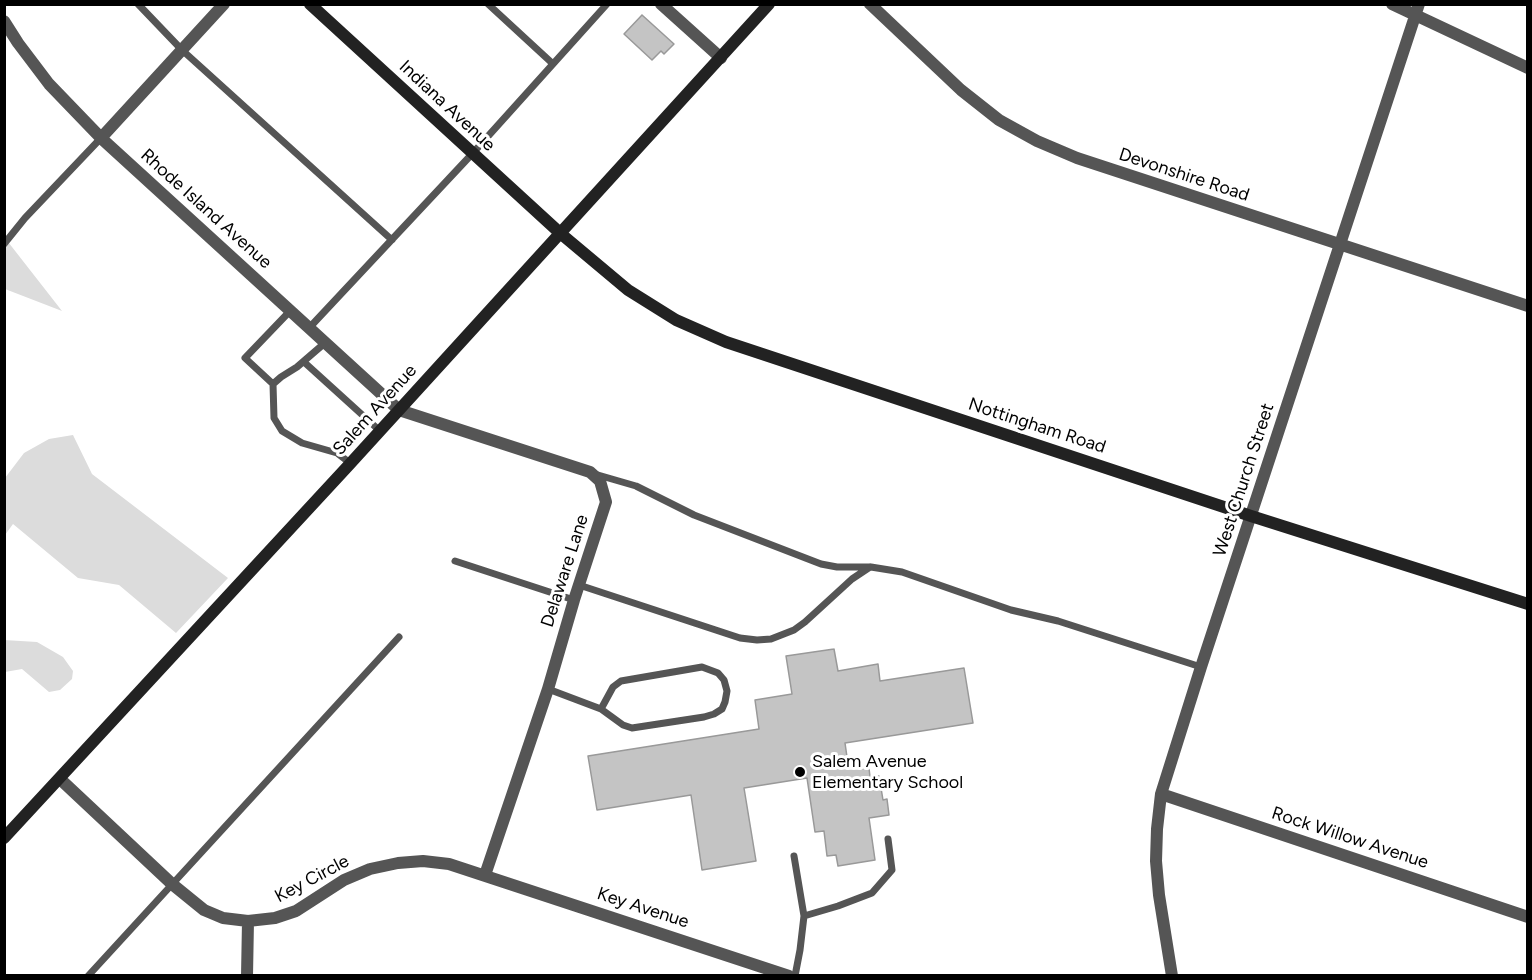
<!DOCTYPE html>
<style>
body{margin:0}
#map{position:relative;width:1532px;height:980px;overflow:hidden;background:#fff;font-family:Figtree,sans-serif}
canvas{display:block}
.frame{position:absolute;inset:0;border:6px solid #000;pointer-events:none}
</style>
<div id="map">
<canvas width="1532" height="980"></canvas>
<div class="frame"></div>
</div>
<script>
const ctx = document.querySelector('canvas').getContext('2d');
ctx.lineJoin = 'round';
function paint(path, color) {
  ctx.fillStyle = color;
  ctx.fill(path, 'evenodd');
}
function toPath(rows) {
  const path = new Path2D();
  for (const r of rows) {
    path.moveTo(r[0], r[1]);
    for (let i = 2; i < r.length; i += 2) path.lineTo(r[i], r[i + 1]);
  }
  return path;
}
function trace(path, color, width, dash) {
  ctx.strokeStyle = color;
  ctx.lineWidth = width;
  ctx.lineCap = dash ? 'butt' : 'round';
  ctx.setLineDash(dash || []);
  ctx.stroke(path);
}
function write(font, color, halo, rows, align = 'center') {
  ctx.font = font + ' Figtree,sans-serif';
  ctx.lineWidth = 6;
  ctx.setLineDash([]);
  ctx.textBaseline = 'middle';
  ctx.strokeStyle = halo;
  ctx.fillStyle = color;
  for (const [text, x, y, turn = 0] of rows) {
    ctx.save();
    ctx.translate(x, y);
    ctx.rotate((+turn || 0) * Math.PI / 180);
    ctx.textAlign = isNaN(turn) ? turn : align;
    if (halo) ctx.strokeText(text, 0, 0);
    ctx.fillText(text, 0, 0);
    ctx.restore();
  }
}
const green = toPath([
 [5,238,62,311,5,289],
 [73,435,92,474,228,578,176,633,119,585,78,578,13,524,5,535,5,478,24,453,49,439],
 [4,640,37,642,63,657,73,671,72,679,60,690,49,692,22,669,5,672]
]);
const building = toPath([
 [642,15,674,44,664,54,661,51,652,60,624,34,642,15],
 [834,649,838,671,878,664,880,681,964,668,973,723,845,743,848,764,860,762,861,769,869,768,870,777,879,776,883,800,887,799,889,815,869,818,875,860,838,866,836,855,827,856,824,831,815,832,807,778,744,788,756,861,702,870,691,795,597,810,588,756,759,729,755,700,792,694,786,656,834,649]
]);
const lane = toPath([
 [138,4,182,50,392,240],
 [488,4,552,63],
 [4,244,25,218,101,138],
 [310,327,472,154,607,4],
 [326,342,297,367,281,377,273,384,274,418,282,431,302,443,337,453,350,463],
 [304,362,380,431],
 [273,384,245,358,291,310],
 [598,475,636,486,694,515,821,564,837,567,871,567,902,572,1011,610,1058,621,1201,667],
 [455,561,574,600],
 [579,585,740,638,757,640,771,639,794,630,805,622,852,579,870,567],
 [548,689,601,709,623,725,632,728,704,717,714,714,722,709,725,702,727,691,724,680,718,673,702,667,621,681,613,687,601,709],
 [794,856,804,916,800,950,795,976],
 [804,916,838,906,872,893,892,870,888,839],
 [88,976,399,637]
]);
const street = toPath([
 [661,4,721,58],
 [870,4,961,90,999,120,1037,141,1077,158,1528,306],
 [1392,4,1528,68],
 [4,21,18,43,49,84,101,138,399,410,590,472,600,481,606,502,574,600,548,689,485,875],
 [101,138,224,4],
 [60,779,172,884,204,910,223,918,248,921,275,918,296,911,344,880,370,869,398,863,423,861,449,864,789,976],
 [1161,794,1528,917],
 [247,976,248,921],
 [1172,976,1159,895,1156,861,1157,829,1161,794,1201,667,1419,4]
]);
const secondary = toPath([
 [310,4,560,233,628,290,676,320,726,342,1251,516,1528,604],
 [4,838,348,466,769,4]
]);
const markers = [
 [800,772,6,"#000"]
];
const streetNames = [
 ["Indiana Avenue",447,106,43],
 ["Devonshire Road",1184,175,18],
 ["Rhode Island Avenue",206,209,42],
 ["Salem Avenue",375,410,-48],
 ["Nottingham Road",1037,426,18],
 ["West Church Street",1244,480,-72],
 ["Delaware Lane",565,571,-72],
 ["Rock Willow Avenue",1350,838,18],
 ["Key Circle",312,879,-28],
 ["Key Avenue",643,908,18]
];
const poiNames = [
 ["Salem Avenue",812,762],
 ["Elementary School",812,783]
];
paint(green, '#dcdcdc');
paint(building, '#c4c4c4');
trace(building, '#999', 1.5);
trace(lane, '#555', 7);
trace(street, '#555', 12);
trace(secondary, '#222', 12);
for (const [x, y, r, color] of markers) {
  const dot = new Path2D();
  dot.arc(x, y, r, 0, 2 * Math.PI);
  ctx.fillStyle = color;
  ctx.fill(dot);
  trace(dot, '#fff', 2);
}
write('18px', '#000', '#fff', streetNames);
write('18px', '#000', '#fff', poiNames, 'left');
</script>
